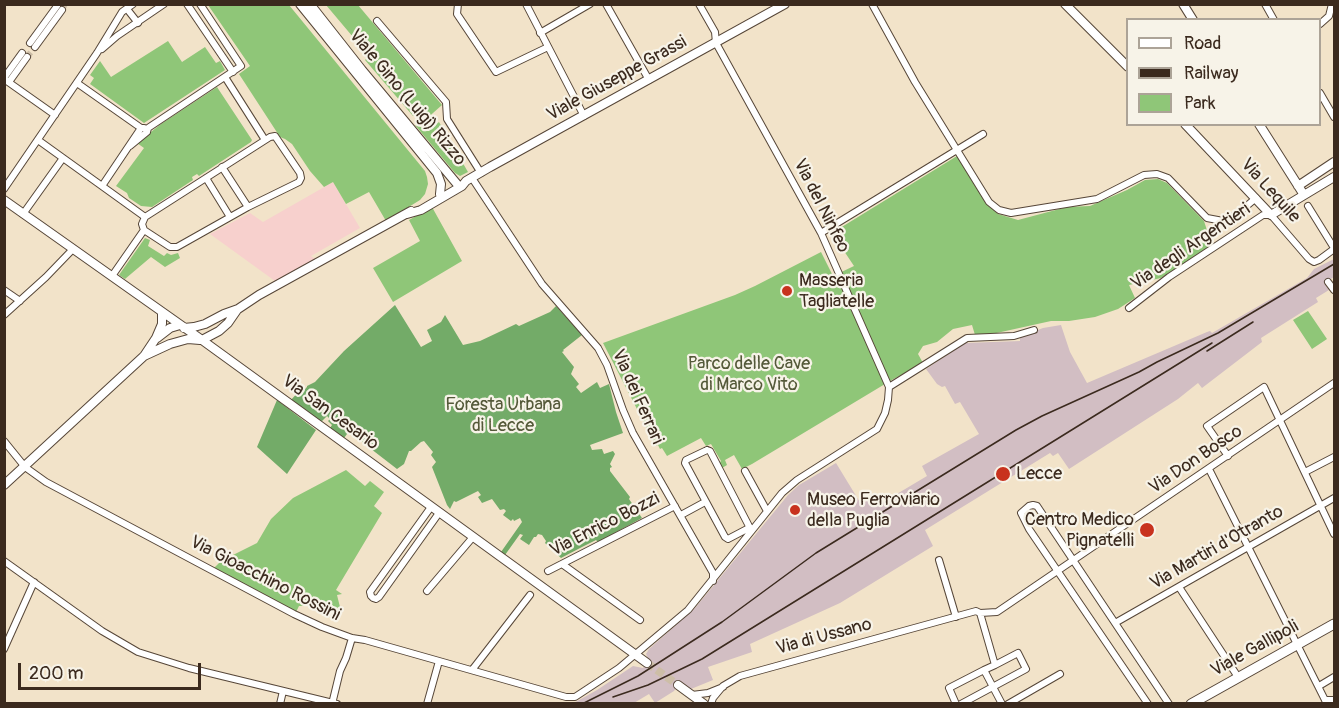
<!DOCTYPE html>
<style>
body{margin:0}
#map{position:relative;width:1339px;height:708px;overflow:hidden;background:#f2e3c9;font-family:Pangolin,sans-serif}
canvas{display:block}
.frame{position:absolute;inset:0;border:6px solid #3b2a1e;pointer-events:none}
.legend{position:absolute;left:1126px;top:18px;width:195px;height:108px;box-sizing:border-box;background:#f7f3e8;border:2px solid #aca397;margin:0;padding:8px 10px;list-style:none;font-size:18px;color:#3b2a1e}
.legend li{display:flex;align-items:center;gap:12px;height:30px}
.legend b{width:30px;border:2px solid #aca397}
.scale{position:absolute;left:18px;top:663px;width:183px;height:27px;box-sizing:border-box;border:3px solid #3b2a1e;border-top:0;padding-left:8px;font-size:18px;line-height:21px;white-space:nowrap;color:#3b2a1e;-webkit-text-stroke:4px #f7f3e8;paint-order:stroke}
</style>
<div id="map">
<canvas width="1339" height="708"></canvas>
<div class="frame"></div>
<ul class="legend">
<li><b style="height:8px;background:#fff"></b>Road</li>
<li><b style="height:8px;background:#3b2a1e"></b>Railway</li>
<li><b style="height:16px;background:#8fc678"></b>Park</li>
</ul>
<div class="scale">200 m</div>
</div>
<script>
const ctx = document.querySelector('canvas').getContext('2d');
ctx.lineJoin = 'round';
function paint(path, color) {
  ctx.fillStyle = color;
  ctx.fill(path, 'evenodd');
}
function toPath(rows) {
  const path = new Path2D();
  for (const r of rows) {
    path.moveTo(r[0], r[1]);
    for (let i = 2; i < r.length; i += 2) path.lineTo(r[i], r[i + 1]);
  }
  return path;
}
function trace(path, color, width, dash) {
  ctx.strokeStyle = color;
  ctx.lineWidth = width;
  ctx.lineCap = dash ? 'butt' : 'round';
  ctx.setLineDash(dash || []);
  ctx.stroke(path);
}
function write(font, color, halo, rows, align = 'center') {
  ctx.font = font + ' Pangolin,sans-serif';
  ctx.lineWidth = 4.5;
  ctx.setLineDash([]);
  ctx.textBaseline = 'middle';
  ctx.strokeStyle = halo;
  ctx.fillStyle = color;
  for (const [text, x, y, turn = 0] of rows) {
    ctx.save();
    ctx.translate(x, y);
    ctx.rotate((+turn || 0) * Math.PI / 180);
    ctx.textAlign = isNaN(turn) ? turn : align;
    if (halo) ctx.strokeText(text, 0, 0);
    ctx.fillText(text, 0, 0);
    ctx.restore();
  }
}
const built = toPath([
 [333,182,360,228,311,256,315,259,275,281,210,234,250,213,263,222]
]);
const industrial = toPath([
 [1334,259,1334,277,1324,283,1329,290,1316,298,1318,302,1261,338,1262,342,1202,388,1198,383,1178,399,1069,469,1058,453,1053,456,1050,453,925,530,933,546,840,603,750,644,752,652,708,667,713,680,691,689,681,682,674,691,655,703,649,694,634,703,572,704,597,690,633,666,643,668,649,660,646,654,649,649,695,608,788,495,799,485,836,463,861,504,870,499,875,507,927,476,922,466,979,434,960,402,955,404,945,386,942,387,937,384,926,369,965,343,1020,341,1020,337,1043,328,1061,325,1070,352,1087,383,1207,332,1210,331,1212,333,1307,278,1314,269]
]);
const green = toPath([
 [208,5,289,5,425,171,427,177,428,184,425,194,420,200,386,221,369,192,346,204,333,182,324,187,310,171,292,144,285,139,280,137,239,74,250,66],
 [326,5,358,5,442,105,424,121,417,113,413,116,365,60,369,56],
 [168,41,182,62,205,47,216,63,220,61,225,70,144,123,90,84,94,78,90,75,100,61,111,77],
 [217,87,252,140,251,142,199,176,197,174,192,177,193,180,152,207,141,206,129,198,127,193,116,186,144,148,137,143,161,124],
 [439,122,468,172,460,176,455,173,415,125,429,130],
 [957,156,987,203,998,214,1018,220,1067,207,1090,206,1127,190,1145,180,1158,179,1167,183,1204,221,1212,246,1161,278,1129,285,1135,298,1118,309,1095,317,1069,321,1051,321,992,334,975,335,972,325,953,329,937,342,923,346,918,354,923,363,890,381,752,464,742,469,734,455,725,460,727,465,722,468,719,463,721,461,711,444,706,446,701,438,667,456,662,448,660,449,658,445,656,446,603,343,735,295,755,286,821,252,833,276,854,266,832,233],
 [432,207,462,261,393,302,373,268,420,241,409,220],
 [145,238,150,240,148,246,164,256,167,253,171,255,178,253,180,258,165,267,151,257,125,279,119,275],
 [1308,311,1327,339,1312,349,1293,320],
 [346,470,365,486,370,481,384,492,374,506,382,513,336,590,342,594,337,595,340,607,324,611,315,606,299,606,296,612,214,568,221,561,257,543,271,519,293,498]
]);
const forest = toPath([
 [395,305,421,347,432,341,427,330,441,322,445,315,463,345,480,341,516,324,519,326,550,312,556,306,582,335,563,350,564,351,562,352,574,367,571,374,579,384,576,387,581,393,597,382,600,388,609,384,616,412,623,433,590,445,592,450,602,449,604,454,613,451,615,454,610,464,612,467,610,468,610,471,630,497,629,499,642,518,598,542,596,540,582,547,561,558,545,543,546,541,542,535,538,534,536,537,534,537,529,545,520,539,523,535,520,534,505,555,501,552,522,522,520,518,514,521,513,519,511,521,503,515,506,511,504,509,500,510,492,499,482,503,478,497,481,495,478,491,456,502,454,501,450,509,447,505,432,467,436,462,431,455,433,452,424,441,421,442,411,451,409,451,404,464,397,469,362,442,363,440,360,438,358,440,356,438,357,436,350,430,344,438,330,428,332,425,328,421,330,419,327,416,321,422,291,400,300,390,305,389,307,387,307,386,315,382,344,351],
 [277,400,316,430,287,474,257,447]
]);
const streetTunnel = toPath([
 [62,10,65,4],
 [27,57,35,47]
]);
const secondaryTunnel = toPath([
 [647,663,678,685]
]);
const street = toPath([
 [187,4,233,72],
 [458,4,457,14,496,72,548,47],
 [526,4,584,116],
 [606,4,649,80],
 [872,4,915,82,989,202,999,210,1011,213,1097,199,1144,175,1157,174,1168,178,1207,218,1223,221,1236,215,1256,198],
 [1265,4,1274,20],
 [127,9,138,23],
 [377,21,446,102,447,119,481,173],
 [1320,24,1329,16,1332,4],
 [540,33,590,4],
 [30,43,57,6],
 [35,47,62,10],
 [102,49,117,36,164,4],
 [225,77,265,140],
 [4,78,22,53],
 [4,79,55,115],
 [9,82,27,57],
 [77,83,141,128],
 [1320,93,1334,117],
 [38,140,145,217],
 [130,146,147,132,148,128,241,66,200,4],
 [222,167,248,207],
 [206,178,230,217],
 [472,178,542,284,598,348,607,365,623,410,633,433,713,573,713,581],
 [102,186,141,128,144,128],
 [4,189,97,53,122,12,133,4],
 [1308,206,1334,248],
 [23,214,63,158],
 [821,233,983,134],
 [112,276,144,230,142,224,145,217,270,137,275,136,300,173,301,178,299,182,248,207,177,247,170,247,144,230],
 [1328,282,1334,290],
 [4,290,20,301],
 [1129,308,1169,277,1263,215,1271,215,1309,259,1314,262,1319,260,1334,249],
 [4,315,46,277,73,249],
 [889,387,967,338,1014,336,1034,330],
 [4,441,25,467,46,482,294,614,322,627,352,638,365,640,566,697,575,697,619,668,688,610,782,493,797,480,877,429,885,413,888,400,889,387,821,233,716,43,715,32,699,4],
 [707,450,710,451,751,530,747,529,728,539,725,537,685,463,686,460,707,450],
 [1228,456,1207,426,1264,387,1334,534],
 [1209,469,1327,704],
 [745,471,767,511],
 [1305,472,1334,457],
 [431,507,370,592,371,596,373,598,376,599,379,597,439,513],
 [681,515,705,502],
 [939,560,956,617],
 [4,561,102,631,138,652,189,668,337,704],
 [562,564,640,620],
 [548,571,675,506],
 [1179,587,1238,677],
 [427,591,473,537],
 [980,613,995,665,984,670,1002,704],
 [1115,623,1334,498],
 [4,649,34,582],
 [472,670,530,595],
 [1319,686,1334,677],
 [692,695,708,693,723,687],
 [1325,700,1334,700],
 [280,704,283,691],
 [332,704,340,671,346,658,352,638],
 [427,704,439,661],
 [711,704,713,698,723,686,740,676,976,611,980,613,997,612,1334,383],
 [956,704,949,688,984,670],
 [961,704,1026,669,1018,653,995,665],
 [1008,704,1060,674],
 [1148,704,1029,529,1021,513,1029,506,1033,505,1037,506,1169,704]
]);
const secondary = toPath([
 [300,4,437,173,441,184,440,194],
 [310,4,362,70,457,184],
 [1065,4,1128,67],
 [1183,4,1193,20],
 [1185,124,1271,215,1334,177],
 [1259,124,1304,195],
 [1298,186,1334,162],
 [4,200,202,340,647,663],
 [407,214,421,210,462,186,466,181,490,167,785,4],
 [184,328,194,327,205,324,224,314,238,309,259,295,411,211],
 [157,338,170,328,180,325],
 [202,340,219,331,228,323,237,310],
 [144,356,170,344,188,339,200,340],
 [4,485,144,356,156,338,162,324,162,312],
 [678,685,704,704]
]);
const primary = toPath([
 [1191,704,1334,624]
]);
const rail = toPath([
 [1207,351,1253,322],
 [613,697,648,685,702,659,1212,343],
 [582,704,638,676,722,622,816,553,1016,430,1042,416,1139,372,1157,362,1218,333,1334,264]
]);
const markers = [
 [787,291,6,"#c8321e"],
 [1003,474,8,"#c8321e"],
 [795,510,6,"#c8321e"],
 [1147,530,8,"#c8321e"]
];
const streetNames = [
 ["Viale Giuseppe Grassi",617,79,-29],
 ["Viale Gino (Luigi) Rizzo",407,98,50],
 ["Via Lequile",1270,191,48],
 ["Via del Ninfeo",821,206,63],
 ["Via degli Argentieri",1191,247,-34],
 ["Via dei Ferrari",637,397,66],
 ["Via San Cesario",330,413,36],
 ["Via Don Bosco",1196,460,-34],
 ["Via Enrico Bozzi",605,525,-27],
 ["Via Martiri d'Otranto",1217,548,-30],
 ["Via Gioacchino Rossini",265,579,27],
 ["Via di Ussano",824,637,-15],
 ["Viale Gallipoli",1255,649,-29]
];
const poiNames = [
 ["Masseria",799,281],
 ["Tagliatelle",799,302],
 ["Lecce",1016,474],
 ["Museo Ferroviario",807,500],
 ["della Puglia",807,521],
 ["Centro Medico",1134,520,"right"],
 ["Pignatelli",1134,541,"right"]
];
const parkNames = [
 ["Parco delle Cave",749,364],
 ["di Marco Vito",749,385],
 ["Foresta Urbana",503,405],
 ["di Lecce",503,426]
];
paint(built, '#f7d0cd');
paint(industrial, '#d2bec3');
paint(green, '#8fc678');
paint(forest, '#73ab68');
trace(streetTunnel, '#cdbea7', 6, [6, 3]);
trace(secondaryTunnel, '#cdbea7', 8, [8, 4]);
trace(street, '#564638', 8);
trace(secondary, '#564638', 10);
trace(primary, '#564638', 11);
trace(street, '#fff', 6);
trace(secondary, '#fff', 8);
trace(primary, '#fff', 9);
trace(rail, '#3b2a1e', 1.5);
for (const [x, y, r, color] of markers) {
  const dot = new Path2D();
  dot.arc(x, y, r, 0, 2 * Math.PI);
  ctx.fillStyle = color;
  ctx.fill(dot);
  trace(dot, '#f7f3e8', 2);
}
write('18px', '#3b2a1e', '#f7f3e8', streetNames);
write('18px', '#3b2a1e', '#f7f3e8', poiNames, 'left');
write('18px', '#545939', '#f7f3e8', parkNames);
</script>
